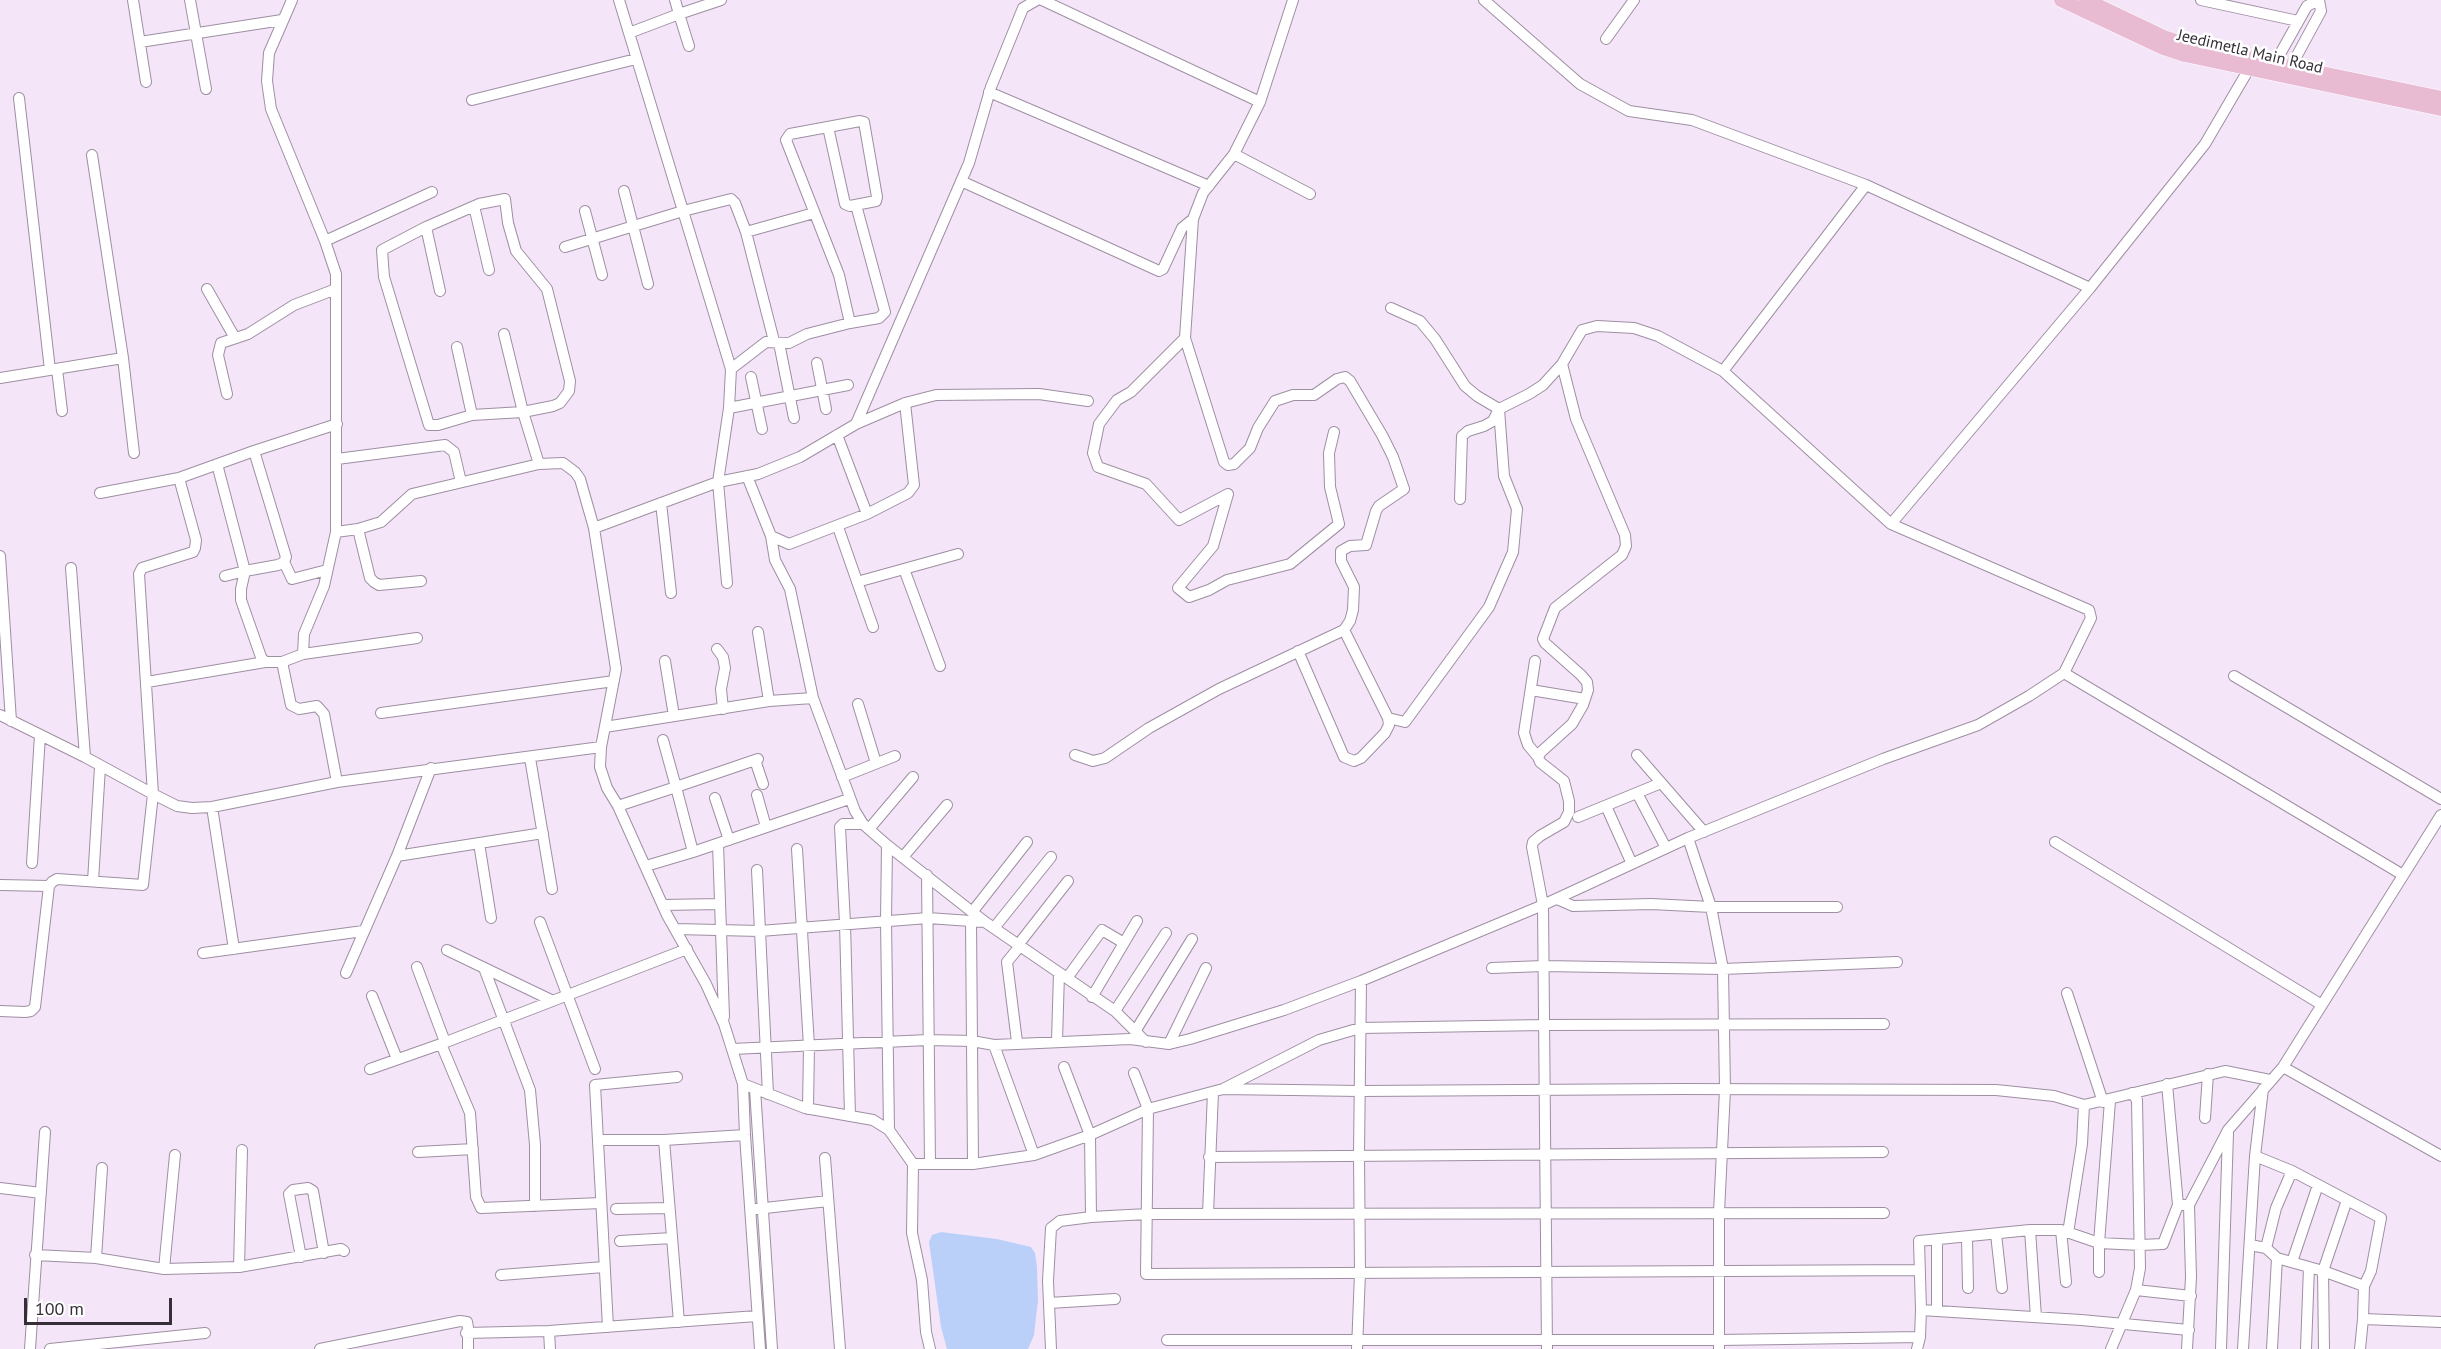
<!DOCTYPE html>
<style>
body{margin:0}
#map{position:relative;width:2441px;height:1349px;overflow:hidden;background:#f5e5f9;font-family:"PT Sans",sans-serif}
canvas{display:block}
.scale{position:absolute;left:24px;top:1298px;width:148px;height:27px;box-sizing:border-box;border:3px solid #362f37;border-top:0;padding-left:8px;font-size:18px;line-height:21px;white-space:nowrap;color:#362f37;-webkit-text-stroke:4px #fff;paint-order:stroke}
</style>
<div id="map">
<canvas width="2441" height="1349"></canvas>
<div class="scale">100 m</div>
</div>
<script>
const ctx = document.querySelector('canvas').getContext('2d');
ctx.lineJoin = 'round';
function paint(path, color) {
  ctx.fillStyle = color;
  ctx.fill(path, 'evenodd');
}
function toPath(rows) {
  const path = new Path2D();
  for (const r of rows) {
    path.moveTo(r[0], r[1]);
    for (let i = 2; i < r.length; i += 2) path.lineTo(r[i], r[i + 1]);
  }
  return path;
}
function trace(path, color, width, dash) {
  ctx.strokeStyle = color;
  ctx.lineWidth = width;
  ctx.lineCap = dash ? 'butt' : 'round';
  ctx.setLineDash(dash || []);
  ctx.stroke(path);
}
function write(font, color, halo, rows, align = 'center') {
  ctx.font = font + ' "PT Sans",sans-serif';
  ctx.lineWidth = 5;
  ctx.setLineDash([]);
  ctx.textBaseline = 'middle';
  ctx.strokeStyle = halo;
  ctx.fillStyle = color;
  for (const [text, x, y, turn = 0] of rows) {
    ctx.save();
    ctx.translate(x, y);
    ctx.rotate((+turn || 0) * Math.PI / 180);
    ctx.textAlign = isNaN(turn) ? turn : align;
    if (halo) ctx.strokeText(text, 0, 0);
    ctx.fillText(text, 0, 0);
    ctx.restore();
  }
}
const water = toPath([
 [941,1232,997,1239,1031,1247,1035,1253,1037,1267,1038,1300,1034,1335,1028,1349,947,1349,941,1327,929,1242,932,1235]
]);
const minor = toPath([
 [133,0,146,82],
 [190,0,206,89],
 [292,0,269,53,267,81,271,109,325,241,336,274,336,532,324,586,304,634,303,654],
 [619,0,731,369,729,408,718,482,727,583],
 [1042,0,1260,102],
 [1293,0,1260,102,1234,154,1203,193,1193,219,1185,338,1131,392,1117,400,1099,424,1093,453,1098,467,1146,484,1179,520,1228,494,1213,546,1178,588,1189,597,1209,590,1227,580,1290,564,1339,524,1330,487,1329,453,1334,432],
 [1484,0,1580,84,1629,111,1692,120,1866,185,2090,288],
 [2201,0,2298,21],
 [629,33,679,14,675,0],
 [1606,39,1634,0],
 [140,42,282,20],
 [689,46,679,14,721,0],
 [2271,70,2307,6,2318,0],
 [2288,72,2321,11,2319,0],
 [989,92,1209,186],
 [19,98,50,370],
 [472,100,636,59],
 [1234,154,1310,194],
 [92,155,123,358,134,453],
 [961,181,1159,271,1163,269,1182,228,1193,219],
 [624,191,648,284],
 [474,206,489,270],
 [585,211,602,275],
 [426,227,440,291],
 [746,232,814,213],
 [325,241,432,192],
 [565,247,683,211,731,199,735,203,746,232,774,341],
 [207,289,235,338],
 [850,323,879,318,885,312,856,205],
 [504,334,523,412,472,415,438,425,429,425,384,277,382,250,426,227,479,204,505,199,508,223,516,251,547,289,570,381,569,391,560,403,553,406,523,412,539,464],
 [779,343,794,418],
 [457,347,472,415],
 [817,363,826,409],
 [57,369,62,411],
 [731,369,766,342,789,343,807,334,850,323,839,275,786,140,790,134,860,121,864,122,877,197,876,201,850,206,845,204,828,127],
 [751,377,762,429],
 [0,378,123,358],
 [227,394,218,355,221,343,248,334,294,305,336,289],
 [729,408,848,385],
 [856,424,969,163,991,87,1023,8,1037,0],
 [837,435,867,514],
 [254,451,286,557,284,562,278,565,245,571,241,589,241,600,261,657,265,662],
 [337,459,445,445,454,452,461,482],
 [217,464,245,571,225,576],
 [747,476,771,536,789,544,867,514,908,493,914,485,905,403],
 [100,493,179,478,254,451,337,424],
 [1460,499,1462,436,1468,431,1484,426,1493,421,1499,409,1529,394,1543,385,1562,364,1582,330,1597,326,1634,328,1658,336,1723,371],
 [661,503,671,593],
 [1891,524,2090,288,2205,144,2253,62],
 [838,527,873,627],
 [594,528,718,482,758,474,800,457,856,424,905,403,936,395,1039,394,1088,401],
 [358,529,370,578,374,582,379,585,421,581],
 [336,532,358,529,381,522,412,494,539,464,563,463,575,472,580,479,594,528,616,669,601,747,600,767,607,788,618,806,667,915,706,984,724,1024,743,1084,805,1108,873,1120,889,1130,913,1164,912,1233,922,1280,926,1332,930,1349],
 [771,536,775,560,790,589,813,698,855,811,863,824,887,845,985,922],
 [0,556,11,721],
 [284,562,292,579,327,570],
 [71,568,85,757],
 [904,569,940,666],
 [857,582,958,554],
 [758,632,769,701],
 [717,649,723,657,725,668,721,689,723,709],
 [1298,651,1344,757,1354,761,1361,758,1385,733,1389,725,1388,718,1344,630],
 [665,661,674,716],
 [1535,661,1524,733,1528,745,1538,757],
 [282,662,303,654,417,638],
 [2064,673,2403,875],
 [2234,676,2441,799],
 [147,682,265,662,282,662,291,705,299,709,317,706,324,714,337,782],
 [1531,690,1585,699],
 [858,704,876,763],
 [381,713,614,681],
 [0,715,85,757,153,794,177,806,192,808,212,807,337,782,601,747],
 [1388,718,1405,722,1489,607,1513,552,1517,509,1504,476,1499,409,1477,396,1465,386,1435,339,1420,321,1391,308],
 [605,727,769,701,813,698],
 [663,740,676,787,758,759],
 [1075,755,1093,761,1105,758,1149,728,1219,689,1344,630,1350,621,1353,610,1354,587,1341,561,1341,551,1350,546,1366,545,1376,511,1379,506,1404,489,1393,457,1382,435,1350,381,1345,377,1337,379,1314,395,1293,395,1275,401,1258,428,1250,448,1234,464,1228,465,1224,462,1185,338],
 [1637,755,1704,832],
 [530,758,552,889],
 [755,760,763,784],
 [842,777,895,756],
 [1637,793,1666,848],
 [757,795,766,827],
 [715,798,729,840],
 [618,806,676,787,693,852,849,799],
 [1606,806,1632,864],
 [212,807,234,949],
 [1578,817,1661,783],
 [869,829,913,777],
 [1688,838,1711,907,1723,969,1725,1090,1719,1212,1719,1349],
 [2055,842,2322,1005],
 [479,843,491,918],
 [718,844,724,1017],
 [887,845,886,921,889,1130],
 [797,849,809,1046,808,1109],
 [397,856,543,833],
 [903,857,947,805],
 [32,863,40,735],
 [646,866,693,852],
 [757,870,768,1094],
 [927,875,930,1164],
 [93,881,100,767],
 [0,885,49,886],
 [1557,899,1573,906,1651,904,1711,907,1837,907],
 [663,905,720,904],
 [973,911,1027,842],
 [971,921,973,1164],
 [540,922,595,1069],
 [994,928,1051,857],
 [676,929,760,931,928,918,985,922,1115,1011,1146,1042],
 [1018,945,1068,881],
 [447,950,551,1000],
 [203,953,363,931],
 [417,967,445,1042],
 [484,968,530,1090,535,1145,535,1206],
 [1492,968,1543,966,1723,969,1897,962],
 [346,973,397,856,431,768],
 [1067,978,1102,930,1124,943],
 [2067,993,2103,1102],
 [372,996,397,1059],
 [1092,997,1137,921],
 [0,1011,25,1012,31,1011,35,1007,49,886,52,882,57,879,143,885,153,794,139,574,142,568,193,552,195,548,196,540,179,478],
 [1115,1011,1166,933],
 [1136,1030,1192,939],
 [1057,1041,1059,973],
 [1017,1042,1007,962,1020,946],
 [1169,1044,1206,968],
 [994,1045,1034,1155,1090,1135,1148,1109,1223,1089,1319,1040,1360,1028,1545,1025,1884,1024],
 [732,1049,928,1040,972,1041,994,1045,1130,1039,1169,1044,1190,1039,1284,1010,1361,981,1543,905,1688,838,1883,759,1978,725,2029,696,2064,673,2091,618,2089,610,1891,524,1723,371,1866,185],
 [1064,1067,1090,1135,1091,1217,1147,1214,1884,1213],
 [2283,1067,2441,1156],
 [370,1069,441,1044],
 [1134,1073,1148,1109,1146,1274,1920,1270],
 [743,1084,745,1135,760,1349],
 [2167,1084,2178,1205],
 [755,1089,772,1349],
 [1223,1089,1360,1091,1680,1089,1996,1090,2054,1096,2084,1105,2225,1071,2270,1080],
 [850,1116,845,923,840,827,843,824,863,824],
 [2205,1118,2208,1074],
 [598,1140,664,1140,745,1135],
 [664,1140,679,1322],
 [418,1152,473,1149],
 [2255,1156,2292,1171,2381,1218,2371,1271,2364,1286,2363,1319,2360,1349],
 [1209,1157,1883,1152],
 [825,1158,840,1349],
 [913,1164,973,1164,1034,1155],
 [0,1188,41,1193],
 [601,1203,481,1208,476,1197,470,1113,441,1044,687,949],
 [616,1209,669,1208],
 [756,1209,828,1201],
 [1208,1214,1213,1092],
 [2030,1230,2036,1317],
 [2061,1230,2066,1282],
 [2068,1233,2082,1144,2084,1105],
 [1996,1234,2002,1288],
 [1967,1237,1968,1288],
 [1937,1240,1937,1311],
 [620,1241,672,1238],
 [2250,1245,2266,1248,2277,1258,2323,1271,2364,1286],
 [2266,1248,2276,1208,2292,1171],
 [35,1255,96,1258,164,1269,175,1155],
 [301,1257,289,1194,293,1190,308,1188,313,1191,324,1253],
 [96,1258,102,1168],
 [2292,1262,2318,1185],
 [239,1267,242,1150],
 [164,1269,239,1267,341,1249,344,1251],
 [2099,1272,2099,1243,2110,1101],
 [501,1275,604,1267],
 [2136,1290,2191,1296],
 [1049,1303,1115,1299],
 [1921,1310,2081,1320,2189,1330],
 [2363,1319,2441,1322],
 [608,1327,595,1085,677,1077],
 [549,1331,550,1349],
 [466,1333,549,1331,757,1316],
 [1167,1340,1719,1340,1920,1337],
 [30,1349,45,1132],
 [50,1349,205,1333],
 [320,1349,460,1321,467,1322,469,1333],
 [468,1349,468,1337],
 [1051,1349,1048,1281,1051,1228,1060,1221,1091,1217],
 [1357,1349,1360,1273,1359,1155,1361,981],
 [1547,1349,1543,905,1532,847,1533,842,1540,836,1564,822,1569,812,1569,801,1564,781,1540,762,1538,757,1541,752,1572,724,1583,705,1588,690,1587,682,1581,675,1545,643,1543,639,1555,608,1622,555,1626,546,1625,535,1576,419,1562,364],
 [1917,1349,1920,1337,1921,1310,1919,1241,2030,1230,2061,1230,2099,1243,2141,1245,2163,1244,2178,1205,2189,1205,2228,1130,2283,1067,2441,815],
 [2111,1349,2136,1290,2140,1268,2137,1100,2132,1093],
 [2187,1349,2191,1277,2189,1205],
 [2221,1349,2228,1133],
 [2243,1349,2255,1156,2263,1089],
 [2272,1349,2277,1258],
 [2306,1349,2309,1267],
 [2324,1349,2323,1271,2347,1200]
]);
const major = toPath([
 [2061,0,2161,47,2185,55,2441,109],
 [2086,0,2166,38,2187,45,2441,98]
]);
const streetNames = [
 ["Jeedimetla Main Road",2250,52,13]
];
paint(water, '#bbd0f8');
trace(minor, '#9e8fa2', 12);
trace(major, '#fff', 15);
trace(minor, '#fff', 10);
trace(major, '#e8bbd3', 14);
write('16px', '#362f37', '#fff', streetNames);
</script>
